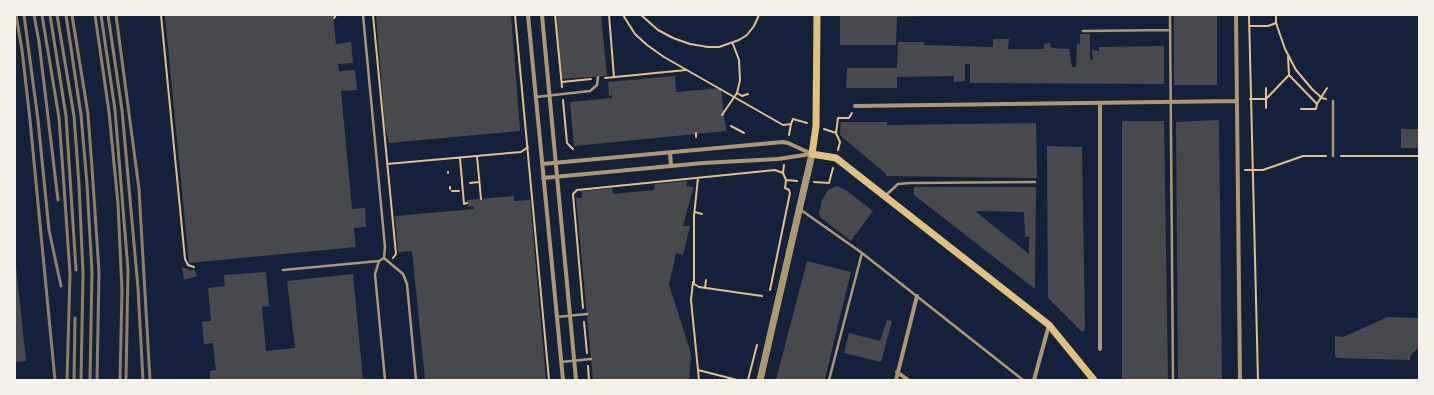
<!DOCTYPE html>
<style>
body{margin:0}
#map{position:relative;width:1434px;height:395px;overflow:hidden;background:#14213d;font-family:"Alegreya Sans",sans-serif}
canvas{display:block}
.frame{position:absolute;inset:0;border:16px solid #f6f1e7;pointer-events:none}
</style>
<div id="map">
<canvas width="1434" height="395"></canvas>
<div class="frame"></div>
</div>
<script>
const ctx = document.querySelector('canvas').getContext('2d');
ctx.lineJoin = 'round';
function paint(path, color) {
  ctx.fillStyle = color;
  ctx.fill(path, 'evenodd');
}
function toPath(rows) {
  const path = new Path2D();
  for (const r of rows) {
    path.moveTo(r[0], r[1]);
    for (let i = 2; i < r.length; i += 2) path.lineTo(r[i], r[i + 1]);
  }
  return path;
}
function trace(path, color, width, dash) {
  ctx.strokeStyle = color;
  ctx.lineWidth = width;
  ctx.lineCap = dash ? 'butt' : 'round';
  ctx.setLineDash(dash || []);
  ctx.stroke(path);
}
const building = toPath([
 [165,15,333,15,336,44,351,42,353,63,338,64,339,71,355,70,357,90,341,91,352,209,365,208,366,227,354,228,356,247,189,263],
 [376,15,511,15,520,131,389,143,385,127],
 [556,15,601,15,607,76,561,79],
 [840,15,923,15,923,16,897,17,896,45,840,45],
 [1174,15,1217,15,1217,85,1174,85],
 [1080,34,1090,34,1090,59,1093,60,1092,50,1099,51,1099,47,1164,46,1164,84,970,83,970,64,965,64,965,81,954,82,954,76,897,77,897,88,846,88,847,68,897,68,898,42,924,42,924,45,993,47,993,39,1009,39,1008,49,1044,49,1044,44,1050,43,1051,48,1069,49,1072,67,1076,67,1077,44,1080,44],
 [675,76,676,92,721,88,726,131,574,146,570,102,612,98,612,95,609,96,608,82],
 [1218,120,1219,122,1222,380,1178,380,1176,122],
 [1122,121,1164,121,1168,380,1122,380],
 [841,122,887,122,887,125,1036,123,1037,178,886,176,886,174,840,135],
 [1401,129,1419,129,1419,148,1401,148],
 [1047,146,1082,147,1085,330,1082,332,1048,298],
 [687,181,686,186,693,187,693,189,683,226,690,226,683,255,676,253,669,285,689,347,691,357,689,380,593,380,576,198,582,198,582,191,612,188,613,194,654,190,655,184],
 [837,186,847,191,873,211,851,241,820,217,819,213,822,200,828,190],
 [914,187,1036,187,1035,289,914,195],
 [978,211,1024,212,1025,237,1029,236,1029,254,976,212],
 [514,196,514,201,530,200,546,380,425,380,412,251,398,252,395,216,474,209,473,206,468,207,467,200],
 [15,256,26,361,15,362],
 [807,261,851,272,825,378,825,380,776,380],
 [182,267,191,271,194,269,197,276,184,280],
 [266,272,269,306,262,307,266,351,295,348,287,281,353,274,363,380,210,380,210,371,216,370,213,343,204,344,202,322,211,321,208,288,225,286,224,275],
 [1388,317,1419,318,1419,347,1410,356,1410,360,1337,358,1335,356,1335,336,1343,337],
 [887,320,892,321,881,362,844,353,849,333,880,341]
]);
const path = toPath([
 [161,15,185,259,188,265,194,267],
 [373,15,396,254,393,258],
 [515,15,549,380],
 [555,15,562,87],
 [609,15,614,77],
 [623,15,635,34,647,45,664,57,783,125,791,124,793,119,807,123],
 [641,15,658,30,673,38,690,44,708,47,719,47,739,40,747,35,754,26,759,15],
 [1249,15,1258,380],
 [334,18,336,15],
 [1276,23,1285,49,1296,70,1312,89,1322,98,1326,99],
 [1249,26,1268,26,1276,23,1276,15],
 [1288,56,1289,75,1317,104,1327,88],
 [605,78,686,70],
 [562,82,591,79],
 [737,93,742,96,748,94],
 [1250,99,1266,99,1289,75],
 [563,100,567,143,573,149],
 [1266,108,1266,88],
 [1301,109,1316,109,1317,104],
 [722,115,737,93,740,80,739,60,733,44],
 [731,126,744,133],
 [824,129,836,133],
 [696,133,696,137],
 [789,135,791,124],
 [838,150,840,142,836,133,838,118,849,118,852,113],
 [477,156,481,199],
 [1341,156,1419,156],
 [460,158,464,204,467,203],
 [387,164,521,152,528,147],
 [1245,170,1263,170,1303,156,1326,156],
 [448,172,448,173],
 [698,178,694,216,694,284,699,287,762,296],
 [786,180,797,181],
 [814,182,829,183,833,168],
 [470,183,479,182],
 [450,187,450,189],
 [452,191,459,191],
 [695,212,702,214],
 [693,282,691,300,699,380],
 [705,288,706,280],
 [770,290,790,193,789,190,785,188,786,180,783,173,784,165],
 [583,308,573,194,577,190,775,170,783,173],
 [584,322,587,353],
 [588,366,589,380],
 [698,370,737,380],
 [748,380,757,345]
]);
const service = toPath([
 [363,15,385,247,384,258,379,261,375,274,385,380],
 [1170,15,1173,380],
 [1083,31,1170,30],
 [536,97,590,91,597,85,598,77],
 [1333,101,1333,156],
 [886,195,898,184,910,183,1035,182],
 [801,210,862,253,1023,380],
 [384,258,403,274,407,284,416,380],
 [283,270,379,261],
 [557,317,587,314],
 [561,362,591,359],
 [829,380,862,253]
]);
const minor = toPath([
 [528,15,563,380],
 [542,15,576,380],
 [1236,15,1240,380],
 [855,106,1237,101],
 [670,152,671,166],
 [542,164,783,142,788,143,812,154],
 [543,178,703,163,778,159,811,154],
 [1100,349,1100,103],
 [897,372,908,380],
 [896,380,917,296],
 [1034,380,1049,325]
]);
const tertiary = toPath([
 [760,380,812,154]
]);
const secondary = toPath([
 [817,15,816,126,812,154,836,158,1049,325,1094,380]
]);
const rail = toPath([
 [16,15,22,50,30,120,55,380],
 [24,15,38,120,49,230,61,286],
 [34,15,39,42,58,200],
 [42,15,59,118,64,186,70,274,67,380],
 [50,15,66,116,76,270],
 [57,15,74,116,79,184,83,273,81,380],
 [66,15,81,115,87,184,92,272,90,380],
 [72,15,88,114,93,182,99,272,97,380],
 [95,15,109,112,118,204,122,291,120,380],
 [101,15,115,110,128,270,126,380],
 [108,15,122,110,138,288,143,380],
 [116,15,139,189,150,380],
 [74,380,75,318]
]);
paint(building, '#48494c');
trace(path, '#e5c07b', 2);
trace(service, '#b1986c', 2.5);
trace(minor, '#b1986c', 4);
trace(tertiary, '#b1986c', 7);
trace(secondary, '#e5c07b', 7);
trace(rail, '#918062', 3);
</script>
